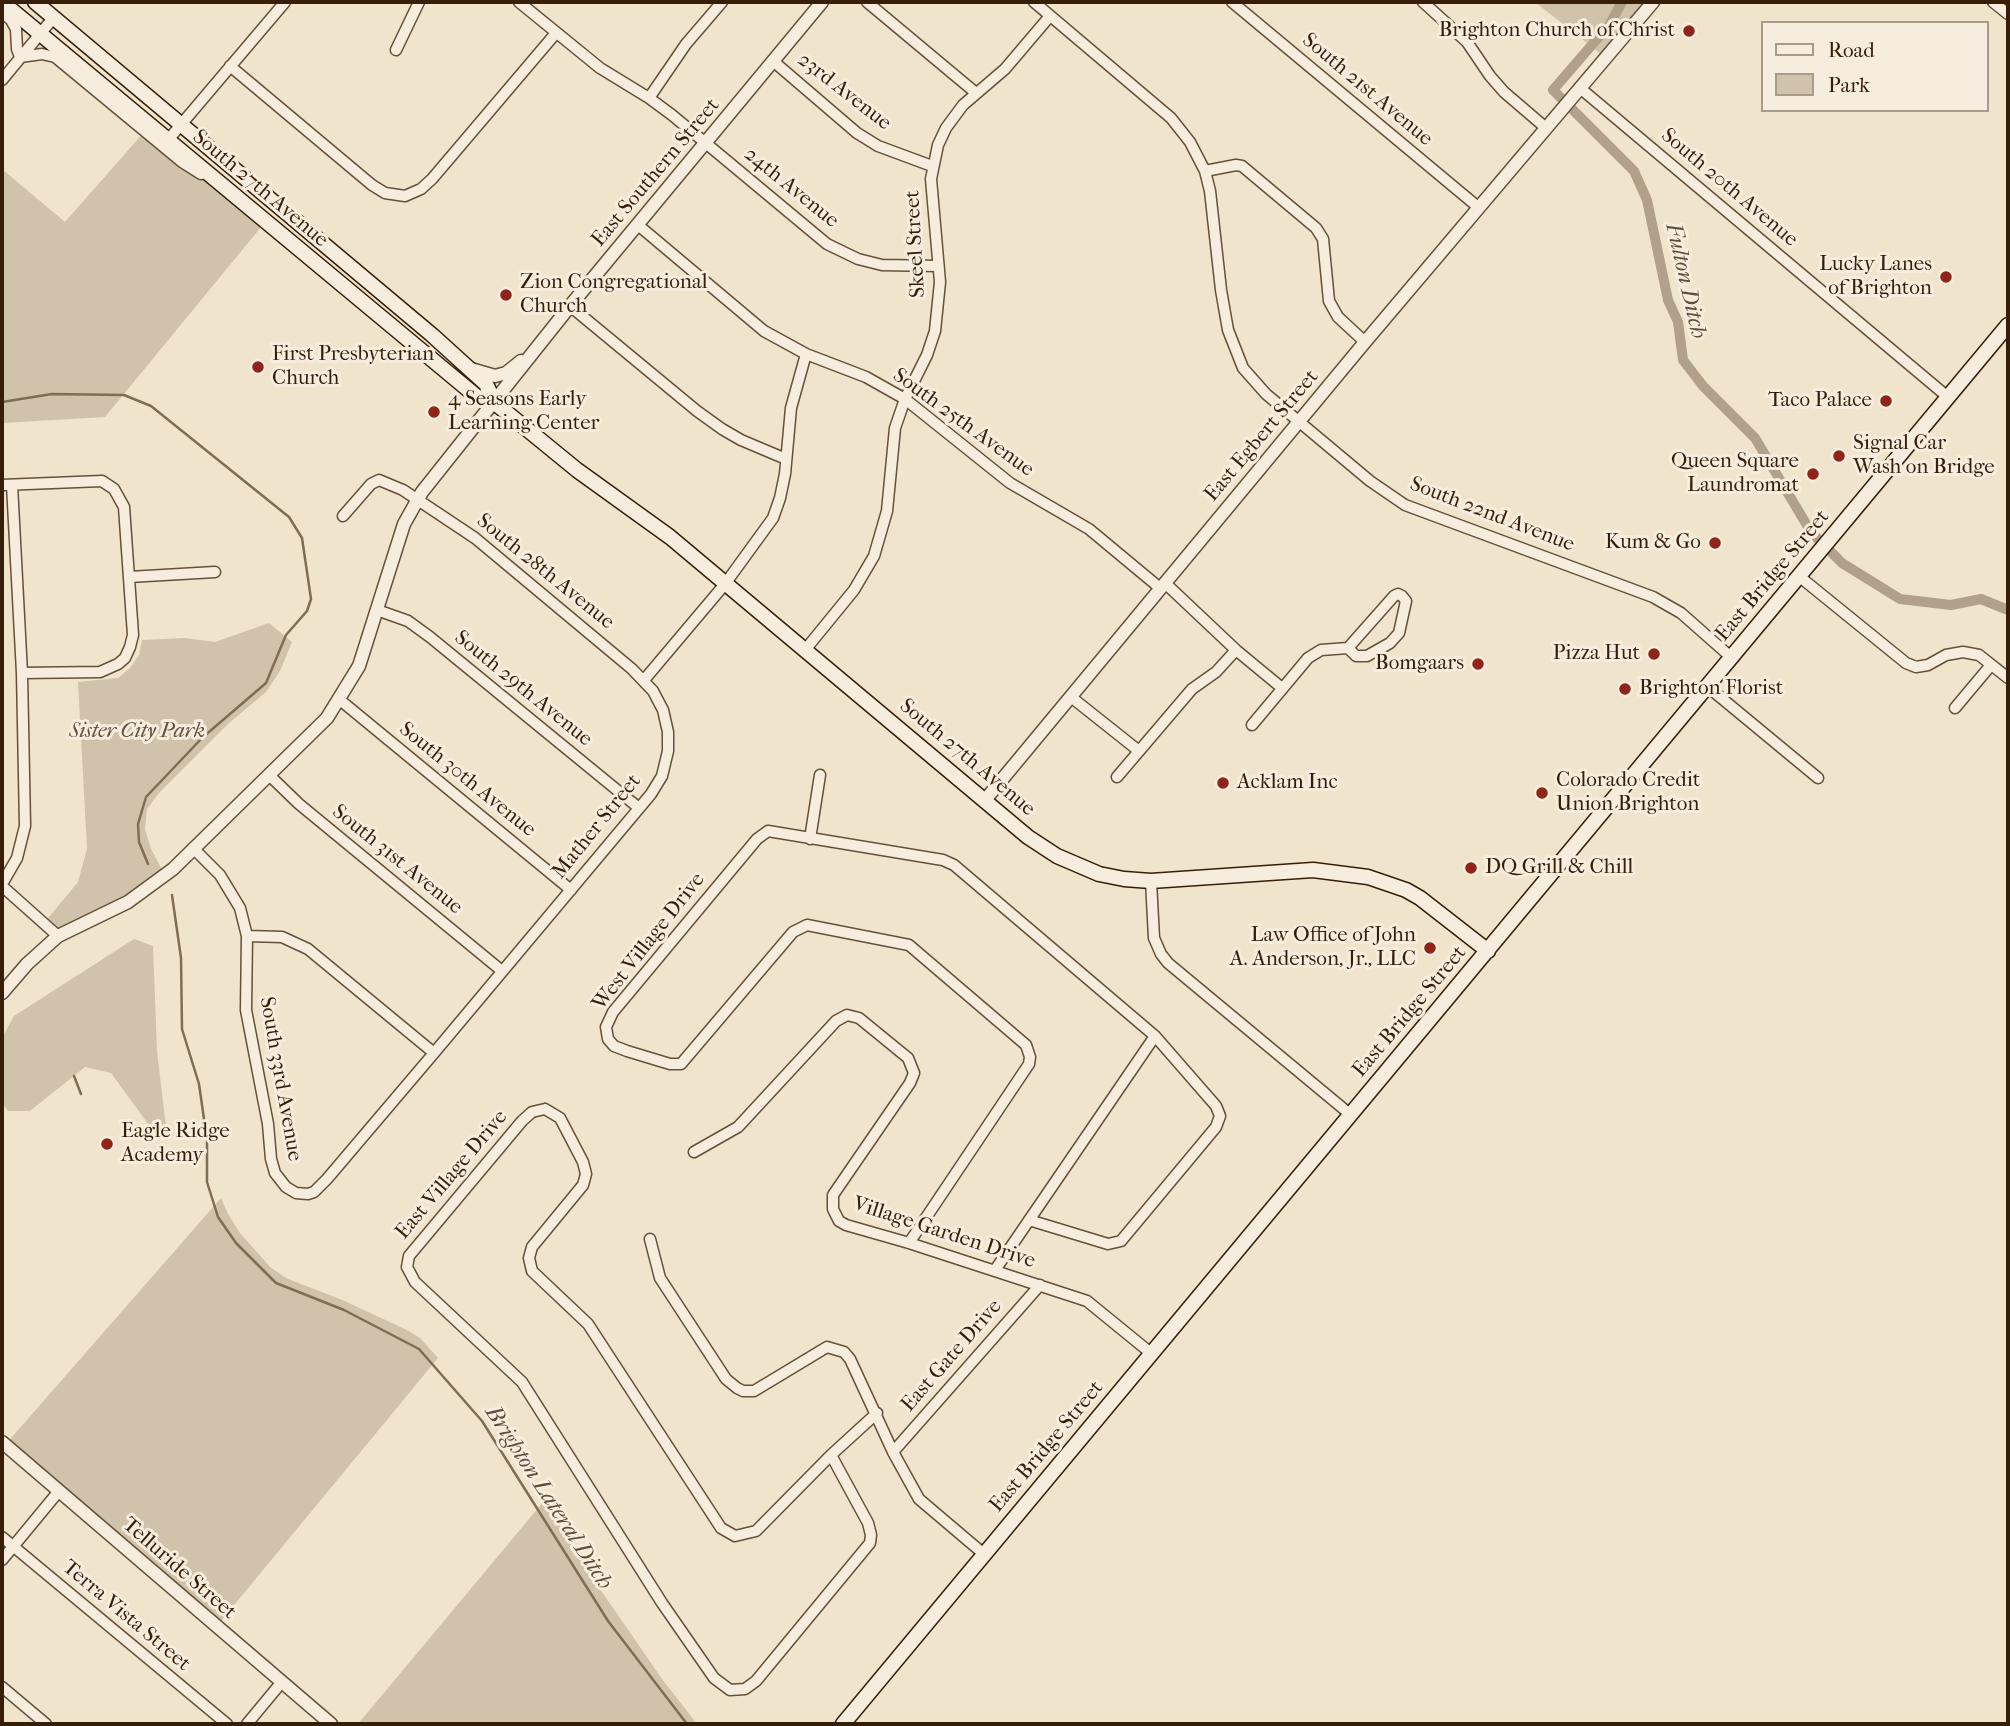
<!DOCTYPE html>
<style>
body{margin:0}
#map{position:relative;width:2010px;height:1726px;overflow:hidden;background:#f1e4cc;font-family:"IM FELL French Canon",serif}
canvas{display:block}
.frame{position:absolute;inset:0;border:4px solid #361e09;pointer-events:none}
.legend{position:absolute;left:1761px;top:21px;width:228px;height:91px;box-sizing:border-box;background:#f6edde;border:2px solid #a99a89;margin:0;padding:9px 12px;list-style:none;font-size:21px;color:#361e09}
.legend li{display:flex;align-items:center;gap:14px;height:35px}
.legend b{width:35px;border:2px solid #a99a89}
</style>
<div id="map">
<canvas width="2010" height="1726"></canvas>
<div class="frame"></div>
<ul class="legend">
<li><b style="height:9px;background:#f6edde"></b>Road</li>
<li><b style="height:19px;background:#d1c2ab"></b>Park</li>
</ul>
</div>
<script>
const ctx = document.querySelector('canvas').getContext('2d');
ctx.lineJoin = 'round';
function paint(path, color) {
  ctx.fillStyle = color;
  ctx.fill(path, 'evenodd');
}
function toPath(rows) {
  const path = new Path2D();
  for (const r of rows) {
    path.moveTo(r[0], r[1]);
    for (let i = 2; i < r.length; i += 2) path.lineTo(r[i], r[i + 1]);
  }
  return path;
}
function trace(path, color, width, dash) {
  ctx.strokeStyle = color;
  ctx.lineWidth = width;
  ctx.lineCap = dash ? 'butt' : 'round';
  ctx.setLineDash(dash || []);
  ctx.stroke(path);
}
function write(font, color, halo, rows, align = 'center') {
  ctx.font = font + ' "IM FELL French Canon",serif';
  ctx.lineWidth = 6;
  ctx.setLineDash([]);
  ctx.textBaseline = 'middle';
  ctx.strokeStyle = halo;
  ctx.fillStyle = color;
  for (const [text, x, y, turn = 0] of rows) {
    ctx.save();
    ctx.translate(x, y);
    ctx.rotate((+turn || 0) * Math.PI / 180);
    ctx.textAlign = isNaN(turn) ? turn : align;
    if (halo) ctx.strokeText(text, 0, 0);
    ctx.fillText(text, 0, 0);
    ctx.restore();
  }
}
const green = toPath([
 [1535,2,1653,2,1606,58],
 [145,131,266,221,105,417,2,423,2,169,65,222],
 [269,623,292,642,280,671,266,692,229,723,158,794,147,809,145,829,151,849,165,875,58,936,44,923,78,882,87,849,78,682,118,678,130,668,139,655,142,640,185,638,215,642],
 [134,939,153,946,157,1051,167,1136,151,1128,111,1073,85,1067,30,1111,8,1111,2,1103,2,1038,14,1016],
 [221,1198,228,1214,240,1233,271,1268,288,1279,340,1299,405,1329,420,1338,438,1358,216,1627,5,1445],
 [544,1501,600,1589,662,1679,697,1724,358,1724]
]);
const stream = toPath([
 [2,402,52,394,124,395,151,406,289,517,302,538,311,599,307,611,286,635,266,683,202,738,146,797,138,824,139,842,148,864],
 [172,895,181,958,182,1029,199,1084,207,1140,207,1182,218,1217,236,1243,276,1283,344,1310,419,1349,482,1421,608,1621,687,1724],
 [74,1076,81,1094]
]);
const canal = toPath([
 [1622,2,1610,24,1553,90,1634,171,1647,200,1668,300,1678,322,1683,360,1703,386,1755,438,1811,532,1842,563,1900,599,1951,605,1981,599,2008,610]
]);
const minor = toPath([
 [519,2,600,68,649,98,672,115,827,244,858,259,882,265,938,266],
 [867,2,976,93],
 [1034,2,1171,118,1190,142,1205,171,1210,191,1221,290,1228,330,1243,368,1266,394,1370,481,1405,505,1653,597,1681,613,1732,658],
 [1232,2,1478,207],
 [1423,2,1467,42,1490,76,1504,92,1546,128],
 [1993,2,2008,14],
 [2,12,11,20,16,29,17,49,20,57,42,54,55,57,182,162,201,174],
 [396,50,419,2],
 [773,61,857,133,878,146,932,166],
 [230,66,372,185,385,193,405,196,421,189,432,179,556,33],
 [2,80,54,17],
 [1580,88,1949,398],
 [649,98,686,44,722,2],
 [168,140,285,2],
 [1205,171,1236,165,1242,166,1316,228,1323,239,1329,301,1338,317,1365,342],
 [638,225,764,331,806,354,866,377,905,399,1010,483,1089,529,1160,588],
 [570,306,697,411,722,429,741,440,786,459],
 [2,485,102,481,114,489,124,507,133,635,130,647,125,658,118,664,100,672,22,673],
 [129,577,215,572],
 [1800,577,1906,663,1916,667,1928,665,1946,655,1963,652,1979,655,2008,678],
 [1165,583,1236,650,1282,688],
 [377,610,408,621,430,637,639,808],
 [805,650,854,590,874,556,887,511,895,428,905,399,927,355,935,331,940,282,931,179,938,145,946,128,963,105,1005,69,1050,16],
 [644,680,725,584,773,518,780,498,785,474,791,408,806,354],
 [1708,687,1818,778],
 [1071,697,1139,751],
 [340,700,571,890],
 [1955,708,1991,665],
 [1252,725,1308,658,1321,650,1348,648,1394,596,1398,594,1402,596,1406,601,1399,633,1390,643,1367,656,1356,656,1348,648],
 [269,775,299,804,502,971],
 [1117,777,1192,689,1216,672,1236,650],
 [810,839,820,775],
 [193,848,220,875,240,908,247,936,246,1010,268,1124,271,1159,275,1173,286,1187,296,1193,308,1194,314,1192,327,1179,434,1053,651,794,662,776,668,751,668,732,663,710,653,691,632,669,475,538,403,490,379,480,371,484,343,516],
 [1151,881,1154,938,1161,954,1168,963,1351,1115],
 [2,884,17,858,25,826,22,673,12,485],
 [2,886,58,936],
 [247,936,282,937,308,949,434,1053],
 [545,1109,560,1118,583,1162,586,1174,583,1185,532,1247,529,1258,532,1271,588,1324,721,1528,735,1536,756,1531,831,1455,868,1523,871,1535,870,1543,756,1681,745,1689,730,1690,714,1678,662,1603,522,1382,415,1282,407,1267,409,1256,522,1121,532,1112,545,1109],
 [694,1152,738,1127,836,1021,847,1015,859,1018,908,1058,914,1073,910,1083,833,1195,833,1209,839,1221,846,1225,909,1243,1087,1301,1152,1354],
 [650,1239,660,1278,726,1379,737,1388,743,1391,754,1391,827,1347,844,1352,850,1359,893,1452,919,1499,985,1555],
 [909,1243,1029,1064,1030,1057,1026,1045,909,945,807,925,793,932,681,1064,670,1064,627,1051,614,1046,608,1039,606,1027,613,1012,757,839,768,831,943,860,954,865,1155,1036,1216,1106,1220,1116,1216,1127,1121,1241,1108,1244,1029,1220],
 [995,1270,1155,1036],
 [893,1452,1040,1285],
 [831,1455,877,1413],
 [2,1537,227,1724],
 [2,1560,59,1491],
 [2,1687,46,1724],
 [247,1724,281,1683]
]);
const tertiary = toPath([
 [471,369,495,376,506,373,521,361],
 [985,800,1365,342,1653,2],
 [2,993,27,964,58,936,128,902,173,869,327,718,359,666,404,524,422,492,570,306,822,2],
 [2,1442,331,1724]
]);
const secondary = toPath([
 [2,2,476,396,495,403,577,470,670,537,1028,837,1057,856,1099,874,1124,879,1151,881,1313,870,1368,877,1406,890,1420,898,1488,951],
 [35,2,432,335,486,384,495,403],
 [843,1724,2008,325]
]);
const markers = [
 [1689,31,7,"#8f2418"],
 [1946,277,7,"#8f2418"],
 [506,295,7,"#8f2418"],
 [258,367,7,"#8f2418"],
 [1886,401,7,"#8f2418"],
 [434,412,7,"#8f2418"],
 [1839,456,7,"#8f2418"],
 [1813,474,7,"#8f2418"],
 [1715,543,7,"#8f2418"],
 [1654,654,7,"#8f2418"],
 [1478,664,7,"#8f2418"],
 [1625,689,7,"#8f2418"],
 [1223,783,7,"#8f2418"],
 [1542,793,7,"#8f2418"],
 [1471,868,7,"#8f2418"],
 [1430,948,7,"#8f2418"],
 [107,1144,7,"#8f2418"]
];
const poiNames = [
 ["Brighton Church of Christ",1675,31,"right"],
 ["Lucky Lanes",1932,265,"right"],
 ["of Brighton",1932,289,"right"],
 ["Zion Congregational",520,283],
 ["Church",520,307],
 ["First Presbyterian",272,355],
 ["Church",272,379],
 ["4 Seasons Early",448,400],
 ["Learning Center",448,424],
 ["Taco Palace",1872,401,"right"],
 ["Signal Car",1853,444],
 ["Wash on Bridge",1853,468],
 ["Queen Square",1799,462,"right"],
 ["Laundromat",1799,486,"right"],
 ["Kum & Go",1701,543,"right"],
 ["Pizza Hut",1640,654,"right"],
 ["Bomgaars",1464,664,"right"],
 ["Brighton Florist",1639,689],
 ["Colorado Credit",1556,781],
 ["Union Brighton",1556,805],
 ["Acklam Inc",1237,783],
 ["DQ Grill & Chill",1485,868],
 ["Law Office of John",1416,936,"right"],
 ["A. Anderson, Jr., LLC",1416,960,"right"],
 ["Eagle Ridge",121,1132],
 ["Academy",121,1156]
];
const streetNames = [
 ["South 21st Avenue",1367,90,40],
 ["23rd Avenue",844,92,38],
 ["East Southern Street",656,173,-50],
 ["24th Avenue",791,188,39],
 ["South 20th Avenue",1729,188,40],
 ["South 27th Avenue",260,189,40],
 ["Skeel Street",916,244,-93],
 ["South 25th Avenue",963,423,36],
 ["East Egbert Street",1262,436,-50],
 ["South 22nd Avenue",1492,515,21],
 ["South 28th Avenue",545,572,39],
 ["East Bridge Street",1773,576,-50],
 ["South 29th Avenue",523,689,39],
 ["South 27th Avenue",967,758,40],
 ["South 30th Avenue",467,780,39],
 ["Mather Street",597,827,-51],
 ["South 31st Avenue",397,860,39],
 ["West Village Drive",649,942,-52],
 ["East Bridge Street",1410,1012,-50],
 ["South 33rd Avenue",280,1079,80],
 ["East Village Drive",452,1175,-50],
 ["Village Garden Drive",944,1233,18],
 ["East Gate Drive",952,1356,-49],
 ["East Bridge Street",1047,1447,-50],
 ["Telluride Street",179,1569,41],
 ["Terra Vista Street",126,1616,40]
];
const parkNames = [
 ["Sister City Park",137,732]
];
const waterNames = [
 ["Fulton Ditch",1685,281,77],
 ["Brighton Lateral Ditch",548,1498,57]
];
paint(green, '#d1c2ab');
trace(stream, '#806d56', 2.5);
trace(canal, '#b1a18a', 10);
trace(minor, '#65503a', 13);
trace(tertiary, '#65503a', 15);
trace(secondary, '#361e09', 17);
trace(minor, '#f6edde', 10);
trace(tertiary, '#f6edde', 12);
trace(secondary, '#f6edde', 14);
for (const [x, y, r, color] of markers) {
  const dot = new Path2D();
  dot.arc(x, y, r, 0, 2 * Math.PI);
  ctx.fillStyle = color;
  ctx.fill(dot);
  trace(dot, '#f6edde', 2.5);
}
write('21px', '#361e09', '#f6edde', poiNames, 'left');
write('21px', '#361e09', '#f6edde', streetNames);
write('italic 21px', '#644f3a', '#f6edde', parkNames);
write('italic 23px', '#614c36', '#f6edde', waterNames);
</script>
